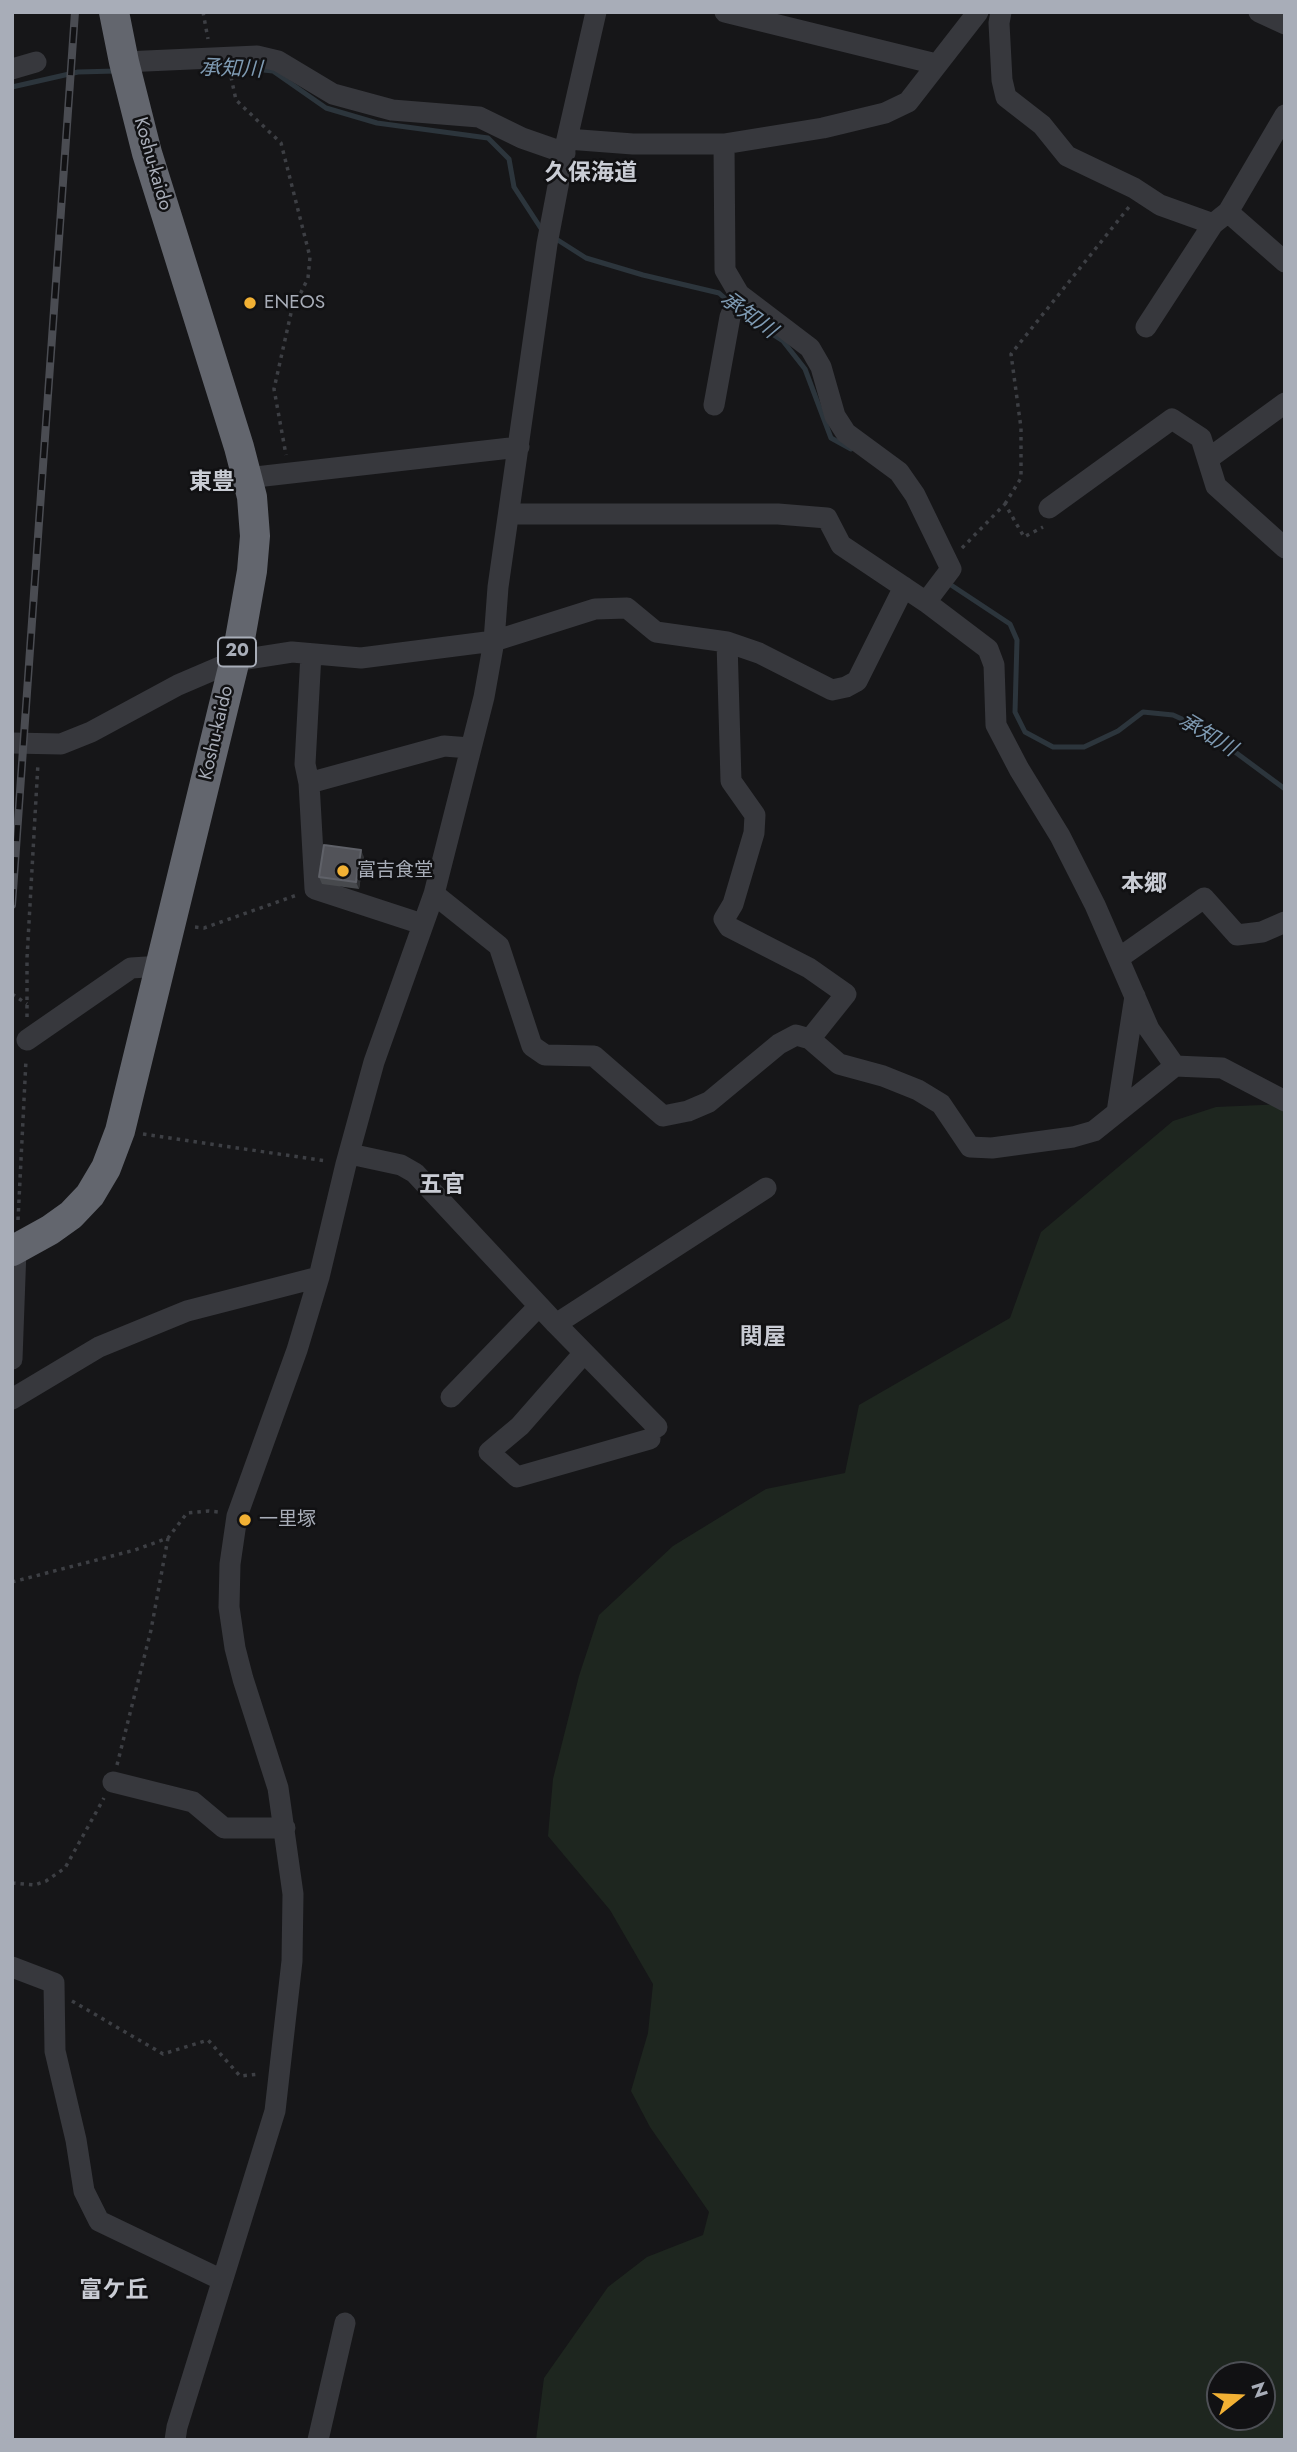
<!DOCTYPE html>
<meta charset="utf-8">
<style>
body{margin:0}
#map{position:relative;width:1297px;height:2452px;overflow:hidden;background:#161618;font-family:Jost,sans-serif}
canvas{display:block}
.frame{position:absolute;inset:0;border:14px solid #a8adb8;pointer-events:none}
.north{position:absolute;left:1206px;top:2361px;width:70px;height:70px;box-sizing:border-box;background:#111113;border:2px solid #4d4f55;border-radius:50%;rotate:72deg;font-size:19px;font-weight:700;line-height:28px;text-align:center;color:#a8adb8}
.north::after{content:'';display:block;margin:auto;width:24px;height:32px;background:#f2b134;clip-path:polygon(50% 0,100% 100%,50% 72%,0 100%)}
</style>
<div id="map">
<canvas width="1297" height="2452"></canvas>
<div class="frame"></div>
<div class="north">N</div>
</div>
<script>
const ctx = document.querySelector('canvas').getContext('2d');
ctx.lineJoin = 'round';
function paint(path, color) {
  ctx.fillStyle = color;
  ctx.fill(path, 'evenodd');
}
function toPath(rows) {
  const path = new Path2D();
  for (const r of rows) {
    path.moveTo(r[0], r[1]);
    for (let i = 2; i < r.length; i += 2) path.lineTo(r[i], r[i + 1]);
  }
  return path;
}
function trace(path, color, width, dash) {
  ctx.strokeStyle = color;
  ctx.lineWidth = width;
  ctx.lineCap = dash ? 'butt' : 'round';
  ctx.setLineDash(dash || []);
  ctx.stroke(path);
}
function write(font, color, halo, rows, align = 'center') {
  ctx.font = font + ' Jost,"Noto Sans JP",sans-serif';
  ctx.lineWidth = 5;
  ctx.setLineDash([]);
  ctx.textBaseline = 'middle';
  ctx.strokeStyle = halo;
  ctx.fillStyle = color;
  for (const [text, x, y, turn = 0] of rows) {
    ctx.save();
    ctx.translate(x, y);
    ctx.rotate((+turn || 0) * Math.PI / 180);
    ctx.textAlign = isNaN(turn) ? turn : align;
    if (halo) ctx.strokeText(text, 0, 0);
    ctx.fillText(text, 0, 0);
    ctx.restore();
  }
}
const green = toPath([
 [1285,1104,1285,2440,536,2440,544,2378,608,2287,647,2257,703,2235,709,2212,650,2127,631,2091,648,2033,653,1984,610,1910,548,1836,553,1779,579,1676,599,1615,673,1546,766,1489,845,1473,859,1405,1010,1318,1041,1232,1173,1121,1216,1107],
 [1220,2375,1262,2375,1262,2417,1220,2417]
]);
const stream = toPath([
 [234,67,273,71,326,108,377,123,488,138,509,159,514,187,542,230],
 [12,87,78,72,116,71],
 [553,237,586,258,643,275,719,293,729,302],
 [738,312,783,341,805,369,831,438,851,449],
 [948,583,1010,624,1017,640,1015,712,1025,732,1053,747,1084,747,1118,731,1143,712,1173,715,1204,729,1285,789]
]);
const path = toPath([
 [203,12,208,39],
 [231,77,236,100,281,143,310,257,308,278,291,313,274,389,286,455],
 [1005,504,1021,478,1021,428,1011,354,1129,207],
 [962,548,1005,504,1024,537,1043,527],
 [195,927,204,928,297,895],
 [12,994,27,1004],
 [27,1017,27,958,38,763],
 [143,1134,326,1161],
 [18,1220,26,1060],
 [12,1582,135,1550,168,1538,187,1513,209,1511,218,1512],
 [117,1765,151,1630,168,1538],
 [12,1883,35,1885,46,1881,65,1868,104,1798],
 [72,2001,163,2054,208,2040,240,2076,259,2074]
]);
const minor = toPath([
 [725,12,936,64],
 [1001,12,999,23,1002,80,1006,97,1042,125,1067,156,1134,188,1160,205,1213,224],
 [1259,12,1285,24],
 [124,62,257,56,278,61,333,94,392,110,479,117,522,138,565,153],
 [12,69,36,62],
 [567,139,633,144,724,144,823,128,885,113,908,102,978,12],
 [724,144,725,270,739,294,810,348,821,367,835,416,846,433,899,472,915,495,951,569,926,602],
 [1228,212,1285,262],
 [1146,327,1213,224,1228,212,1285,115],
 [714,405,730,317,739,294],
 [1208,459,1285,403],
 [247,478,519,447],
 [1049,508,1172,419,1201,438,1216,486,1285,548],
 [509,514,778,514,827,518,841,545,926,602,988,649,994,665,996,725,1019,769,1060,836,1095,905,1149,1029,1175,1066,1222,1068,1285,1101],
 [727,642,731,781,755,815,754,833,733,904,724,919,729,927,809,968,846,994,810,1039,839,1064,883,1076,918,1090,941,1104,970,1147,992,1148,1073,1137,1094,1131,1175,1066],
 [311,654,305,764,309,783,315,889,422,924],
 [12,743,61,744,91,732,178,685,234,661,292,652,361,658,494,641,595,609,627,608,656,632,727,642,759,653,832,690,846,687,857,681,904,587],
 [309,783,444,746,470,748],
 [434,894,499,946,532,1046,545,1055,594,1056,663,1116,688,1111,709,1102,779,1044,796,1035,810,1039],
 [1119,958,1204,898,1237,935,1262,932,1285,922],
 [27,1040,131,968,162,966],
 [1117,1112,1135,996],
 [350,1154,401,1165,415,1173,556,1324,657,1427],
 [556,1324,766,1188],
 [584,1353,520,1426,489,1452,517,1477,650,1439],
 [12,1359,16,1249],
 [451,1397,539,1306],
 [12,1399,99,1347,187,1311,319,1277],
 [113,1782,193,1802,224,1828,285,1828],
 [12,1967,54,1983,55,2051,76,2140,84,2191,99,2221,222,2280],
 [175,2440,177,2427,275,2111,292,1961,293,1894,278,1788,243,1679,235,1648,229,1607,230,1564,237,1516,297,1350,319,1277,346,1164,374,1062,434,894,484,697,494,641,498,587,547,244,567,139,596,12],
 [318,2440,345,2323]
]);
const highway = toPath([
 [12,1251,50,1230,71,1215,90,1195,106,1168,120,1131,240,639,252,571,255,536,252,497,239,447,147,153,124,62,114,12]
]);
const rail = toPath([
 [12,905,75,12]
]);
const wall = toPath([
 [364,857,359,889,322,884,319,877]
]);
const shadedWall = toPath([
 [361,850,364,857,359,889,356,882]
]);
const building = toPath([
 [324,845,361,850,356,882,319,877,324,845]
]);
const markers = [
 [250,303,7,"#f2b134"],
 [343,871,7,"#f2b134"],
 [245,1520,7,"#f2b134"]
];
const shields = [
 [237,652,38]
];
const shieldNames = [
 ["20",237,652]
];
const streetNames = [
 ["Koshu-kaido",152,164,74],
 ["Koshu-kaido",217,733,-77]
];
const poiNames = [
 ["ENEOS",264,303],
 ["富吉食堂",357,871],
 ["一里塚",259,1520]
];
const waterNames = [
 ["承知川",231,70,2],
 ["承知川",748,316,36],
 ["承知川",1207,736,31]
];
const quarterNames = [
 ["久保海道",591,174],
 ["東豊",212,483],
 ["本郷",1144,885],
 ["五官",442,1186],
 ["関屋",763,1338],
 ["富ケ丘",114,2291]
];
paint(green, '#1e261f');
trace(stream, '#2c353c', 5);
trace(path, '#3d3f44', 3.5, [3.5, 5]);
trace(minor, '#37383d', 21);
trace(highway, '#63666e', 30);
trace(rail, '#4a4c52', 8);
trace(rail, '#111113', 5, [16]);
paint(wall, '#47494d');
paint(shadedWall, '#2f3033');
paint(building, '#525359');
trace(building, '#5f6168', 2);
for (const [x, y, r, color] of markers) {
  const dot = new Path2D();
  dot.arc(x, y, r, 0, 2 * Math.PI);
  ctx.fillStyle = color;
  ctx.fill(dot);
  trace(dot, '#111113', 2.5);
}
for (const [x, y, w] of shields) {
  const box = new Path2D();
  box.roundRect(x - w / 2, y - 14.5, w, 29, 5);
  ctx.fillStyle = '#111113';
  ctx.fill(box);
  trace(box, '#a8adb8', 2);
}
write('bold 18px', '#a8adb8', null, shieldNames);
write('19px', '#a8adb8', '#111113', streetNames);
write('19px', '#a8adb8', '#111113', poiNames, 'left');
write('italic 21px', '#7f9bb3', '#111113', waterNames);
write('bold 23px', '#c9ccd4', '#111113', quarterNames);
</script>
